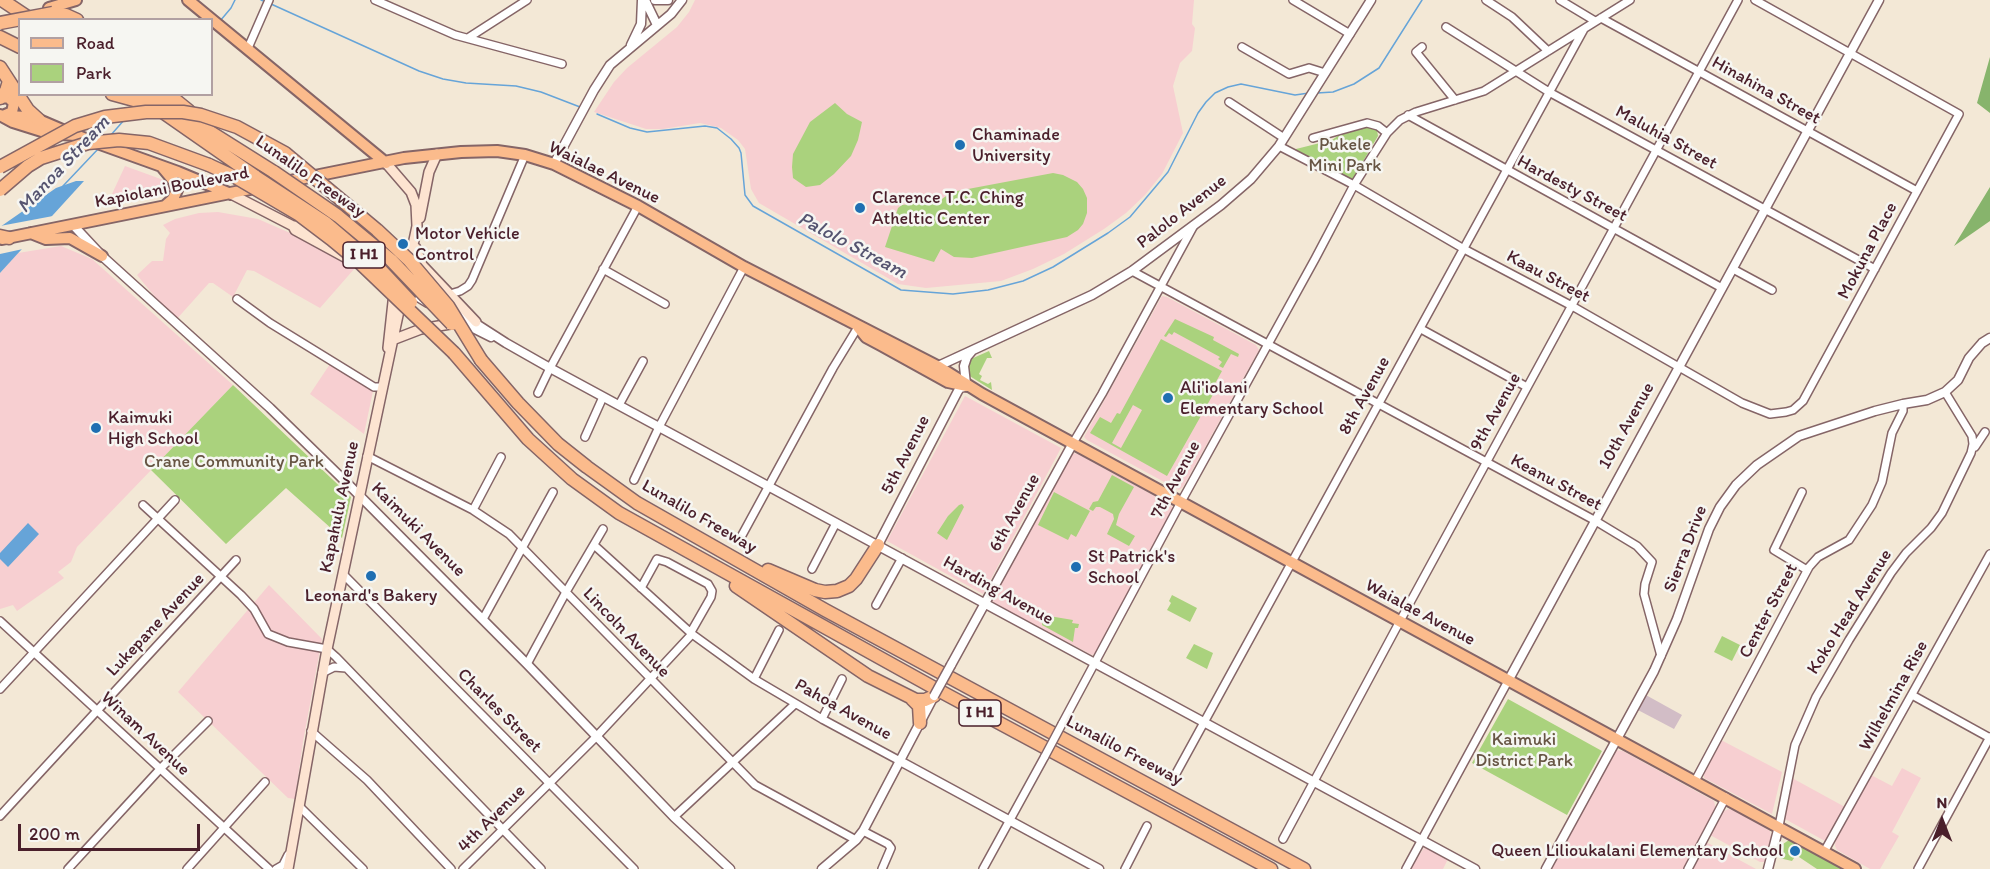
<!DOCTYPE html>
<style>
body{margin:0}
#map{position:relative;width:1990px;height:869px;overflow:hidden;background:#f3e8d6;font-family:Itim,sans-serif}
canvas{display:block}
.legend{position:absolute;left:18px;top:18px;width:195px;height:78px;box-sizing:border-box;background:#f6f6f2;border:2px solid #b1a0a2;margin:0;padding:8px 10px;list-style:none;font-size:18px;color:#4a1f2b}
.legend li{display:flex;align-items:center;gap:12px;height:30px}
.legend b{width:30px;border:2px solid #b1a0a2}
.north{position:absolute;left:1912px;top:791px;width:60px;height:60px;-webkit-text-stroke:4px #f6f6f2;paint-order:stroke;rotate:0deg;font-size:16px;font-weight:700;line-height:24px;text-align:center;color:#4a1f2b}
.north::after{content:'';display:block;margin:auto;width:21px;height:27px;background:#4a1f2b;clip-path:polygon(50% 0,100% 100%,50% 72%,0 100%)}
.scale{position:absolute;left:18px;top:824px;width:182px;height:27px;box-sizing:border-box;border:3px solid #4a1f2b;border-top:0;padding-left:8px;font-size:18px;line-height:21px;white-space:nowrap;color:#4a1f2b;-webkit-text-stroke:4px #f6f6f2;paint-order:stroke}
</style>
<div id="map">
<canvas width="1990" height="869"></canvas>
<ul class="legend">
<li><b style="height:8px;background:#fbbb8c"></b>Road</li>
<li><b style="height:16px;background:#aad27d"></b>Park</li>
</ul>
<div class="north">N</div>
<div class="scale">200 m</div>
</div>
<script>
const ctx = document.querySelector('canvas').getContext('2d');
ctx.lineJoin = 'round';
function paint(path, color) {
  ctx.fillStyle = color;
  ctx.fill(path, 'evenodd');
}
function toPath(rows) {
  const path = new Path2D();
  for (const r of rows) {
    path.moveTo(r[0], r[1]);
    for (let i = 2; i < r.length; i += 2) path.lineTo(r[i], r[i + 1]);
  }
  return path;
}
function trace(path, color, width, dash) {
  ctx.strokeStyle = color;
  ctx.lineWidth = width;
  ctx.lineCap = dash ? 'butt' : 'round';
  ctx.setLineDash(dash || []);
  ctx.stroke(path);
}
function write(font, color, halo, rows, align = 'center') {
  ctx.font = font + ' Itim,sans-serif';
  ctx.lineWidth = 5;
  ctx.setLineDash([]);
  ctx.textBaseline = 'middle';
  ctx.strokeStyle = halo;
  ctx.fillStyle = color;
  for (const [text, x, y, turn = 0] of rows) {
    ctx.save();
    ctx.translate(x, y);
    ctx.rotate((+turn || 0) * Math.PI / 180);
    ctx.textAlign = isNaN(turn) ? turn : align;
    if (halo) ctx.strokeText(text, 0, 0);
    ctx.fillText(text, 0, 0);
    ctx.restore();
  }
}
const built = toPath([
 [695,0,1194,0,1192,24,1195,28,1192,51,1180,63,1173,86,1183,133,1162,174,1145,195,1126,213,1104,229,1064,254,1033,269,1001,281,926,288,898,284,759,203,751,189,745,149,738,140,721,128,700,123,663,129,646,129,594,112,614,82,627,68,677,27,689,12],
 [125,166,169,182,172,192,127,202,125,194,112,194],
 [218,212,258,219,297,236,355,268,320,308,254,271,247,270,233,297,213,283,209,283,175,321,137,275,152,261,163,261,166,239,170,233,163,225,175,219,199,213],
 [61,246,92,259,233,385,77,547,71,562,58,572,64,578,17,611,13,605,0,609,0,273,18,253],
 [1162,296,1167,297,1256,345,1259,350,1183,487,1179,490,1087,440,1084,437],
 [330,364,373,391,364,434,310,394],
 [965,396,1061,448,983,594,887,541],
 [1073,453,1078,454,1171,505,1173,510,1097,653,1092,655,995,604,992,600],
 [269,585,322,639,303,742,295,799,288,798,178,692],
 [1721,740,1782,772,1772,814,1704,778,1704,772],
 [1616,750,1623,751,1714,801,1716,809,1685,869,1549,869,1613,752],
 [1902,768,1921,778,1892,832,1899,836,1880,869,1870,869,1837,850,1835,846,1836,836,1871,775,1892,786],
 [1792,778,1845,807,1825,841,1785,819],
 [1728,809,1736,811,1770,831,1771,837,1764,862,1760,862,1710,835,1721,813],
 [1707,843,1710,844,1756,869,1691,869,1704,845],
 [1424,848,1430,849,1448,859,1443,869,1410,869]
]);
const industrial = toPath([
 [1644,694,1682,715,1674,729,1636,709]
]);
const green = toPath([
 [835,103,847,114,862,122,858,140,851,156,834,174,820,185,806,187,793,178,792,167,793,154,810,122],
 [1362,127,1371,127,1377,130,1378,136,1352,180,1292,150,1332,140,1343,132],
 [1053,173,1063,175,1077,182,1083,189,1087,198,1087,213,1083,224,1078,230,1067,237,972,258,954,257,941,249,934,262,885,247,898,208,902,205,939,201,952,192],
 [1175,319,1214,337,1213,340,1239,354,1238,357,1231,354,1223,368,1219,366,1222,362,1218,359,1220,357,1174,332,1172,335,1169,333,1166,337,1164,336],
 [1161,339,1222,371,1212,389,1215,391,1167,476,1090,433,1100,417,1111,423,1117,413,1120,414],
 [1133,405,1142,410,1121,448,1112,443],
 [989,351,992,358,987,358,979,374,982,376,980,380,988,384,991,382,992,390,968,375,968,363,971,359],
 [233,385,351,497,342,538,286,488,226,544,151,470],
 [1112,475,1134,487,1119,514,1116,525,1135,536,1129,546,1107,534,1114,519,1113,514,1100,507,1096,507,1093,511,1089,509,1093,502,1098,501],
 [1054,492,1090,511,1076,537,1071,534,1068,540,1038,525],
 [959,505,962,504,964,507,947,540,937,533,948,516],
 [1172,595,1197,608,1190,622,1167,610,1171,603,1169,601],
 [1043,615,1073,620,1072,623,1079,624,1078,628,1075,628,1073,642,1042,625],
 [1722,636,1740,645,1732,661,1714,652],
 [1194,644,1213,653,1207,669,1186,658],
 [1508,699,1602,751,1567,815,1472,763],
 [1789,840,1792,841,1842,869,1817,869,1796,855,1792,861,1779,858,1783,844]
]);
const forest = toPath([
 [1990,57,1990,113,1977,103],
 [1990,187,1990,221,1954,246]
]);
const water = toPath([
 [76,181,84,181,0,273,0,227,56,188],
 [28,523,39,534,8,567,0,559,0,553]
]);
const pier = toPath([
 [53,216,23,249,0,254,0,226]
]);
const stream = toPath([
 [261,0,266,2],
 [271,4,419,71,443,79,466,83,516,86,541,92,580,107],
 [220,21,231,8,235,0],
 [1317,93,1333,92,1354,84,1379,68,1422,0],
 [597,114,630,128,647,132,705,126,717,128,731,139,739,148,741,153,745,195,753,206,901,290,953,294,988,290,1023,281,1053,267,1108,233,1130,217,1168,172,1198,113,1206,102,1215,93,1228,87,1241,84,1295,95,1309,93],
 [110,136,125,119],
 [63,186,99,148]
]);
const minor = toPath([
 [375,0,455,35,562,64],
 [1293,0,1350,34],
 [1486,0,1512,17,1548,51],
 [1560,0,1595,21],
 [1601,18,1917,191],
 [1446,27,1549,92,1875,269],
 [468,38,527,0],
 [1242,47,1289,74,1309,68,1325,73],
 [1422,47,1416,52,1455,100],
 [248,48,269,0],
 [1229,102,1284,138],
 [1408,115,1722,288],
 [1313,138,1367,123,1378,126,1387,133],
 [1279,146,1354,185,1464,249,1572,306,1742,403,1770,414,1786,412,1793,410,1803,401,1959,114,1755,0],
 [603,269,665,304],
 [1733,269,1772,290],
 [1132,271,1594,520,1637,546,1652,562,1645,584,1644,594,1661,656],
 [447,295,460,291,468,286,472,280,525,155],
 [237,299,270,323,374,387,382,387],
 [1421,329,1527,387],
 [538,393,550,368,638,206],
 [619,405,643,361],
 [585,437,603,397],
 [1073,443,1102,394,1193,227],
 [1975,447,1985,432],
 [367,456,473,510,509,534,755,785,856,840],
 [634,480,659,427,744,267],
 [1802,492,1774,550,1807,570],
 [143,505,241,595,254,609,268,634,288,642,327,649,336,657,541,869],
 [473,510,501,457],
 [741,537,833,368,858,327],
 [594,545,692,634,754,679,822,719,900,761],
 [812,569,836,523],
 [343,574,634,869],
 [641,588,657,559,667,562,708,584,712,591,711,597,691,632],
 [876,605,902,558],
 [483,619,553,492],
 [0,621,269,869],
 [527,664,566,592,603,529],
 [322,673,334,667,346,668],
 [754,679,779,630],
 [0,689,175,500],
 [1912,695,1990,738],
 [822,719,842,679],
 [1062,724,1181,502,1315,259,1354,185,1387,133,1400,120,1416,112,1484,91,1630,0],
 [311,731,367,780,451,869],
 [1173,779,1584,29],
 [1695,781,1809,567,1818,557,1849,540,1872,505,1882,482,1892,433,1903,411,1903,404],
 [299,806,363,869],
 [0,816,236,560],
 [674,817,795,704],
 [1779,826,1795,745,1816,697,1849,640,1891,573,1906,553,1931,528,1942,513,1971,453,1973,444,1972,436,1945,392],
 [863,831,888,844,891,848,882,869],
 [1283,839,1400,621,1738,0],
 [1824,852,1990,554],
 [68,869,160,769,208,721],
 [187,869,265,782],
 [276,869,283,865,288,855],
 [463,869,596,737,692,634],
 [983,869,1045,756],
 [1125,869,1147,826],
 [1406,869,1508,681],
 [1688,869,1726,797],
 [1918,869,1990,737]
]);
const tertiary = toPath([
 [645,0,657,25],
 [655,0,668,0],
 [631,45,641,24,642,0],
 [554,164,594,90,610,65,671,14,682,0],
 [73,225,102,256,270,408,351,487,527,664,674,817,730,869],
 [405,289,428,303],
 [450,307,506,343,550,368,1475,869],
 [457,320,491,337],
 [934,368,1092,295,1132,271,1221,205,1251,179,1279,146,1371,0],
 [966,384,964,366,967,357,972,351],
 [878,545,958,391,960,388,968,386],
 [951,665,1073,443],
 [1508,681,1879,0],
 [900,761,1099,869],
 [822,869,856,840,863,831,934,696],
 [1546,869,1654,671,1677,619,1709,529,1720,507,1736,485,1757,465,1799,436,1875,411,1903,404,1927,400,1945,392,1958,380,1969,358,1982,343,1990,338],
 [1768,869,1779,826]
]);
const secondary = toPath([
 [231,194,293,226,301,226,322,237],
 [420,218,429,172,437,154],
 [293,226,295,230,352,261],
 [416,248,422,265,476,322],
 [382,268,407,281],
 [395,339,421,329,456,323],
 [388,348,394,293,396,291],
 [288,869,327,649,417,226,416,205,411,192,386,163]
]);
const primary = toPath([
 [188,0,386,163],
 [49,8,76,0],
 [0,98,8,97,14,103,12,112,5,115],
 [0,115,13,122,48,133,75,135,178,172,231,194],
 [7,116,27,117,39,120,67,132],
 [163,168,173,180,177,190,173,199,165,206],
 [31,233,46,239,70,238,102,256],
 [2,239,404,158,461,152,497,151,525,155,554,164,638,206,744,267,939,367,982,394,1855,869],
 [858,327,866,337,881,345,948,382,967,386]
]);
const motorway = toPath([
 [2,0,32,20],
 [53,13,66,15,77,20],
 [0,37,20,47],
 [0,67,28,110,39,120],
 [112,94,145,103],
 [137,94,256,177],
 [150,94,274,172],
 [168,94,189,111],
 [0,98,6,91,9,81],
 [209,165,237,178],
 [0,236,9,238],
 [454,353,528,439,572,479,619,513,938,690,1271,869],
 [481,360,518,403,558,444,587,467,637,503,825,610,1304,869],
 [768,570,815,590,825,592,837,591,849,586,856,579,878,545],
 [736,586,868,676,916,700,925,700,934,696],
 [912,699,919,706,920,723]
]);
const minorBridge = toPath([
 [1045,756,1062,724]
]);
const tertiaryBridge = toPath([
 [934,696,951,665]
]);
const motorwayBridge = toPath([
 [0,23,53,13],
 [0,167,75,126,105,117,146,112,183,112,201,115,237,127,285,153,377,230,409,260,448,306,481,360],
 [274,172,338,216,391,260,452,324],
 [256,177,326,223,381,270,411,302],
 [237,178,298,214,331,239,360,263,454,353],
 [0,190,28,166,41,158,88,143,119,140,149,143,209,165]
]);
const markers = [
 [960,145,6,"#1f6fb2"],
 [860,208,6,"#1f6fb2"],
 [403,244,6,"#1f6fb2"],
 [1168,398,6,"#1f6fb2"],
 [96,428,6,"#1f6fb2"],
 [1076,567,6,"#1f6fb2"],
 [371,576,6,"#1f6fb2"],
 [1795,851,6,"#1f6fb2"]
];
const shields = [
 [364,255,42],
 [980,713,42]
];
const shieldNames = [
 ["I H1",364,255],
 ["I H1",980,713]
];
const streetNames = [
 ["Hinahina Street",1766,91,29],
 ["Maluhia Street",1666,138,29],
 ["Waialae Avenue",604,173,26],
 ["Lunalilo Freeway",310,177,35],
 ["Kapiolani Boulevard",172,188,-11],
 ["Hardesty Street",1572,189,28],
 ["Palolo Avenue",1182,212,-38],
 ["Mokuna Place",1868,251,-62],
 ["Kaau Street",1548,277,28],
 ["8th Avenue",1365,396,-61],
 ["9th Avenue",1496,412,-61],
 ["10th Avenue",1627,426,-61],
 ["5th Avenue",906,455,-63],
 ["7th Avenue",1176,480,-62],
 ["Keanu Street",1556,483,28],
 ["Kapahulu Avenue",340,507,-78],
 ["6th Avenue",1015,513,-61],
 ["Lunalilo Freeway",699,517,30],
 ["Kaimuki Avenue",418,530,45],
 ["Sierra Drive",1686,549,-69],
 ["Harding Avenue",998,591,29],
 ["Center Street",1769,611,-62],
 ["Koko Head Avenue",1850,612,-58],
 ["Waialae Avenue",1420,613,28],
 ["Lukepane Avenue",156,625,-47],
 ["Lincoln Avenue",626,633,46],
 ["Wilhelmina Rise",1894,696,-61],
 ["Pahoa Avenue",843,710,29],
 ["Charles Street",499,711,45],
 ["Winam Avenue",145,734,43],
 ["Lunalilo Freeway",1124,751,28],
 ["4th Avenue",492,819,-45]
];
const poiNames = [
 ["Chaminade",972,135],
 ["University",972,156],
 ["Clarence T.C. Ching",872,198],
 ["Atheltic Center",872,219],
 ["Motor Vehicle",415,234],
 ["Control",415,255],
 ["Ali'iolani",1180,388],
 ["Elementary School",1180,409],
 ["Kaimuki",108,418],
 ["High School",108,439],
 ["St Patrick's",1088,557],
 ["School",1088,578],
 ["Leonard's Bakery",371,596,"center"],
 ["Queen Lilioukalani Elementary School",1783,851,"right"]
];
const parkNames = [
 ["Pukele",1345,145],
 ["Mini Park",1345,166],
 ["Crane Community Park",234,462],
 ["Kaimuki",1524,740],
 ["District Park",1524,761]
];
const waterNames = [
 ["Manoa Stream",64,165,-47],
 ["Palolo Stream",852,246,28]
];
paint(built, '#f7cfd1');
paint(industrial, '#d2bdc6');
paint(green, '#aad27d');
paint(forest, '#87b46c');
paint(water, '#66a4d8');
paint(pier, '#f3e8d6');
trace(stream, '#66a4d8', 1.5);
trace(minor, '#856567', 10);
trace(tertiary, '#856567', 11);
trace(secondary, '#856567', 12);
trace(primary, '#856567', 14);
trace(motorway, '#856567', 15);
trace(minor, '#fff', 7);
trace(tertiary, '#fff', 8);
trace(secondary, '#fde4d1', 9);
trace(primary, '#fbbb8c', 10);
trace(motorway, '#fbbb8c', 12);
trace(minorBridge, '#856567', 10, []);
trace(tertiaryBridge, '#856567', 11, []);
trace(motorwayBridge, '#856567', 15, []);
trace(minorBridge, '#fff', 7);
trace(tertiaryBridge, '#fff', 8);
trace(motorwayBridge, '#fbbb8c', 12);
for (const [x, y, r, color] of markers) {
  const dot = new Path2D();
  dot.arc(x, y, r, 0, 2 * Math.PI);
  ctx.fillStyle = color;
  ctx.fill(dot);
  trace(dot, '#f6f6f2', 2);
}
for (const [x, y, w] of shields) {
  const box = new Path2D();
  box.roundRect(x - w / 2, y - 13, w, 26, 4.5);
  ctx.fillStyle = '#f6f6f2';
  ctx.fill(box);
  trace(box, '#4a1f2b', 1.5);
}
write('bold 16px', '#4a1f2b', null, shieldNames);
write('18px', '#4a1f2b', '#f6f6f2', streetNames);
write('18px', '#4a1f2b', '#f6f6f2', poiNames, 'left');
write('18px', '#675544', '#f6f6f2', parkNames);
write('italic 20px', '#555470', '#f6f6f2', waterNames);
</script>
